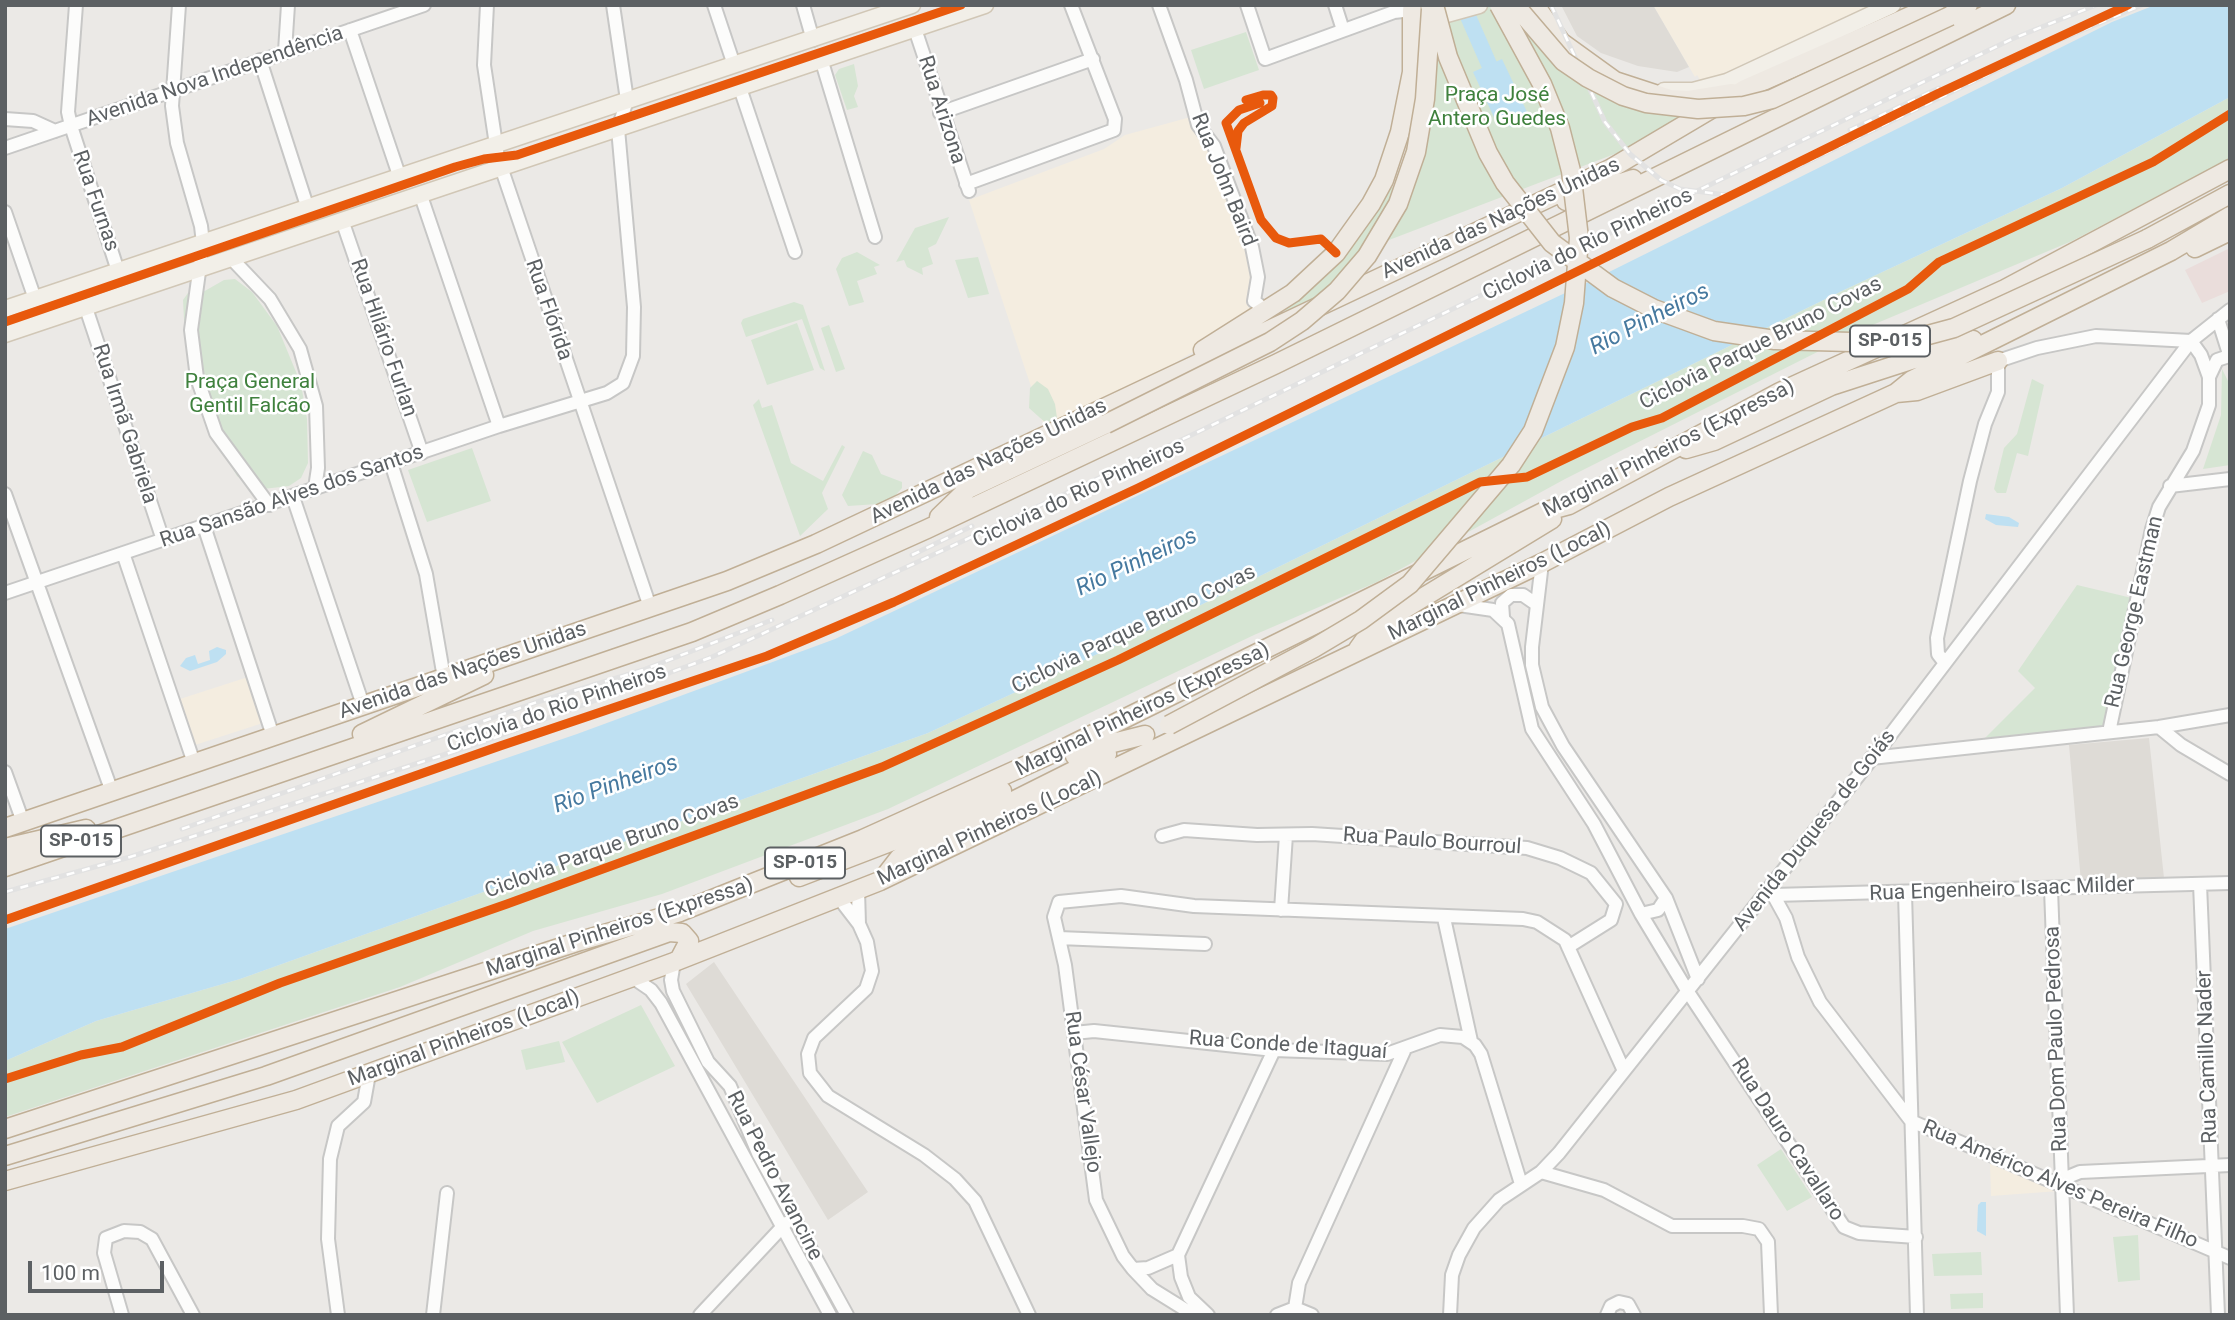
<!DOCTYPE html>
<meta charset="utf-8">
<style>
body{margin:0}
#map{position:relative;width:2235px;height:1320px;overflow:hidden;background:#ebe9e6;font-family:Roboto,sans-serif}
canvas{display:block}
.frame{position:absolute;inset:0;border:7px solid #5c6063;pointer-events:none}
.scale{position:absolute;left:28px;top:1261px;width:136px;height:32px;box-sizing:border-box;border:4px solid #5c6063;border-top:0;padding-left:9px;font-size:21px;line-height:24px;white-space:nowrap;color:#5c6063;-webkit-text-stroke:5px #fff;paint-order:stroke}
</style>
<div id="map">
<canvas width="2235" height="1320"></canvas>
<div class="frame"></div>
<div class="scale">100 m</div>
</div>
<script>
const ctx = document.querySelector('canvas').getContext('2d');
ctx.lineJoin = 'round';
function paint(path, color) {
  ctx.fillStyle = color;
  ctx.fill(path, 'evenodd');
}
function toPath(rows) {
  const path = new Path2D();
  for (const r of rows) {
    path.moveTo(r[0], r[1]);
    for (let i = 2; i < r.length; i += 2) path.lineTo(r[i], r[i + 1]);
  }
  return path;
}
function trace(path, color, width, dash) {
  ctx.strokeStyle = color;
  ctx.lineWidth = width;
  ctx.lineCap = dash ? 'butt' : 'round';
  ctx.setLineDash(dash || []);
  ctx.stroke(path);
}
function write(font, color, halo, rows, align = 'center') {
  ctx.font = font + ' Roboto,sans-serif';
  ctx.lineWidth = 5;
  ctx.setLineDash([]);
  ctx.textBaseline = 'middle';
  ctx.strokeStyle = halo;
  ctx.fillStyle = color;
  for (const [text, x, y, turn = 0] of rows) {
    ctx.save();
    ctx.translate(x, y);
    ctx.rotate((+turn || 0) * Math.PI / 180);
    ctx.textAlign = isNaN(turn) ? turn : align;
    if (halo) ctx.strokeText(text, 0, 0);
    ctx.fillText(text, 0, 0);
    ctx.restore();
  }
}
const commercial = toPath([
 [1653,5,1870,5,1702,83,1697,75,1695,77],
 [1198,115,1252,247,1257,306,1241,323,1153,376,1046,432,969,200,1104,149,1125,135],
 [248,677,263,723,195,745,180,699],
 [1990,1164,2059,1189,2059,1191,1991,1196]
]);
const education = toPath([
 [1561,5,1653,5,1689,67,1677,72,1638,66,1601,53,1577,36],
 [2149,738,2164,878,2081,882,2069,745],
 [714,962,868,1192,828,1220,686,984]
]);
const medical = toPath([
 [2230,248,2230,291,2202,303,2185,270]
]);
const green = toPath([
 [1413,5,1523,5,1559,52,1694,114,1633,147,1368,248,1336,285,1289,315,1282,308,1326,276,1354,243,1385,193,1398,183,1410,155,1406,140],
 [1246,32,1259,70,1204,89,1191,50],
 [854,64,858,86,854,96,858,107,847,110,835,75,839,69],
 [2230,97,2230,158,2072,241,1863,329,1565,479,1377,582,1254,635,888,809,662,894,533,931,400,987,5,1117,5,1061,96,1021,240,979,928,733,1166,622,1844,290,2062,188],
 [949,217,936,244,928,248,933,264,922,268,923,275,907,267,904,260,896,262,915,228],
 [857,252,880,265,874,267,877,274,857,281,864,302,849,306,836,269,842,258],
 [978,257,989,294,968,298,955,260],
 [235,279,252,292,277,326,301,384,307,419,308,463,301,478,289,486,263,489,245,482,237,476,205,423,194,386,185,339,183,300,188,293,203,292,224,280],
 [794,302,803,305,825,371,820,368,802,319,746,337,741,323,743,319],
 [797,323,814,370,767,385,751,340],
 [829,325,845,369,836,372,821,328],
 [2222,369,2230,385,2230,465,2203,469,2221,415],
 [2032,379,2044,385,2028,456,2017,453,2006,493,1997,493,1994,489,2004,448,2017,434],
 [1037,381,1048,389,1055,404,1057,418,1048,425,1029,408,1030,388],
 [759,399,762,408,772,405,791,463,823,481,842,445,845,447,822,493,828,509,800,536,753,405],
 [472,448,491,501,427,522,408,470],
 [863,451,872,455,881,474,902,482,902,488,893,498,878,504,848,506,842,495],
 [2077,585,2132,598,2105,726,1985,738,2035,688,2018,671],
 [641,1005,675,1066,597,1103,562,1042],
 [559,1041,565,1062,526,1070,521,1050],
 [1781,1149,1812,1197,1787,1211,1757,1165],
 [2138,1235,2140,1280,2118,1282,2113,1237],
 [1981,1252,1982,1275,1934,1276,1932,1254],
 [1983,1293,1983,1308,1951,1309,1950,1294]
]);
const water = toPath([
 [2155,5,2230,5,2230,97,2062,188,1844,290,1166,622,928,733,240,979,96,1021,5,1061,5,929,577,734,835,639,1601,276,2112,22],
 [1502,59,1527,112,1498,126,1473,72],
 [1986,514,2009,517,2019,523,2018,527,1996,525,1985,519],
 [217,647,226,650,226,654,217,662,190,671,180,666,186,658,195,655,198,664,210,660,209,651],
 [1981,1202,1986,1202,1986,1236,1977,1231,1978,1205]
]);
const river = toPath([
 [1463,5,1513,119]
]);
const minor = toPath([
 [76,5,68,112,71,126,118,271],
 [179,5,172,106,177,143,201,226,203,243,191,330,197,378,216,433,269,505],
 [487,5,484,65,498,158,650,607],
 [714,5,734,65],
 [803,5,813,40],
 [1159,5,1186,80,1198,125,1214,146,1252,247,1258,277,1254,301,1267,311],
 [1247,5,1265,59,1394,12,1412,10],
 [1335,5,1343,30],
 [915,29,969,191],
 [350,30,400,178],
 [285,51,288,5],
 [260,60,308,209],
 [822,62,875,237],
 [740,88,795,252],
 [940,113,1093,59],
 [5,119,33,121,55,131],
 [5,148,424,5],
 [966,184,1114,130,1115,119,1071,5],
 [421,196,499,426],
 [5,212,35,299],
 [343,223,422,453],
 [232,259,270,299,300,349,316,406,318,468,315,488],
 [86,308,163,540],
 [2218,319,2230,357],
 [2209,377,2217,360,2229,356],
 [391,463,426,574,444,678],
 [2170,486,2230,479],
 [5,494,112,792],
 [293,497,363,705],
 [204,526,273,736],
 [123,553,194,763],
 [1542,563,1532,647,1532,665,1542,707,1563,746,1666,898,1698,979],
 [5,593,499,426,607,393,623,383,633,356,634,307,618,129,627,100,613,5],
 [1459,605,1493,610,1508,624,1532,729,1594,824,1641,914,1688,992,1844,1227,1859,1233,1916,1237],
 [1503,617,1502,603,1511,595,1523,595,1536,604],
 [1945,663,1938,654,1937,638,1970,481,1985,424,1998,392,1998,361,2037,348,2096,336,2191,341],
 [2159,727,2181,745,2230,774],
 [2109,732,2152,529,2159,507,2193,451,2209,405,2209,377,2201,355,2191,341],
 [1871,758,2159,727,2230,715],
 [5,772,23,822],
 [1162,836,1184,830,1257,835,1312,834,1527,848,1560,858,1591,873,1616,904,1611,920,1568,947],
 [2200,884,2218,1315],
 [1770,889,1786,918,1798,957,1820,1002,1911,1121,2230,1258],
 [2051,889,2067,1315],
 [858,890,859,924],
 [1905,893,1917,1315],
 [1773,895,2230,883],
 [839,898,859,924,867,942,872,971,866,989,814,1038,808,1054,810,1073,828,1096,924,1155,955,1179,975,1201,1029,1315],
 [1281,910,1286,835],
 [1641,914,1658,910,1666,898],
 [1444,918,1471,1041],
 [1059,938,1205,944],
 [674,962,671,980,673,991,708,1062,730,1086,758,1153,847,1315],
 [632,977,651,990,661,1003,830,1315],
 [1074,1033,1094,1031,1274,1050,1387,1054,1440,1035,1463,1037,1475,1045,1481,1054,1521,1184],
 [1541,1172,1604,1190,1672,1226,1743,1226,1759,1229,1768,1242,1771,1315],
 [2063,1179,2080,1172,2230,1165],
 [1133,1269,1148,1268,1178,1255],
 [1295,1308,1299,1283,1404,1051],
 [1295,1308,1312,1315],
 [122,1315,104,1253,106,1238,124,1231,140,1232,152,1239,193,1315],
 [338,1315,328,1239,330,1159,338,1126,364,1102,369,1074],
 [433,1315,447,1193],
 [700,1315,786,1223],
 [1194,1315,1152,1289,1133,1269,1123,1256,1096,1200,1065,965,1054,917,1059,902,1121,896,1194,906,1523,919,1537,922,1565,940,1624,1071],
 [1208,1315,1189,1297,1181,1277,1178,1255,1274,1050],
 [1277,1315,1295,1308],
 [1450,1315,1452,1275,1459,1255,1474,1228,1499,1200,1541,1172,1559,1153,1885,742,2191,341,2230,310],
 [1607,1315,1611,1306,1619,1302,1628,1304,1634,1315]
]);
const major = toPath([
 [1427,13,1443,15,1479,5],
 [1664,91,1693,91,1727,82,1892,5],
 [5,309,912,5],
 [5,334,985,5]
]);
const highway = toPath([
 [1535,5,1561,42,1615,81,1670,99,1689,100,1732,93],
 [1950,16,1968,5],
 [1566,201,1633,179],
 [2147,239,2230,194],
 [2195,248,2230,231],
 [1203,350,1293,293,1336,253,1371,204,1384,180,1400,132,1412,72,1412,10],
 [1896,393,1917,391,1998,361],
 [1686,449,1714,441,1831,386,1973,340],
 [939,517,968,489,1106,424],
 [1358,649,1373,628,1552,519],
 [362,734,484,675],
 [1075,756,1093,748,1145,735],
 [5,828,727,581,816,544,1610,169,1745,89,1935,5],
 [5,848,86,829],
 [5,867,692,632,780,595,927,529,1276,364,2006,5],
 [885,876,899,858,1107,754],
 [799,877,924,829,1002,791],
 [5,1129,580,941,680,912,863,839,1069,746,1543,512,1569,505,1780,392,2005,289,2230,169],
 [5,1156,266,1076,669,932,682,933,689,941,679,960],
 [5,1181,296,1100,674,962,880,881,1542,563,1669,497,1896,393,1912,380,2171,251,2230,216]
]);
const rail = toPath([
 [1551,5,1605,122,1630,154,1661,180,1680,189,1726,195,1762,184,2055,42,2142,5],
 [1850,130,1939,88],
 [912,555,972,526],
 [182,829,537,702,643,670,772,620],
 [5,892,130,857,486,741,712,657,1177,442,2012,39,2096,5]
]);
const highwayBridge = toPath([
 [1434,5,1448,57,1488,153,1505,183,1552,243,1613,288,1654,309,1714,331,1775,340,1851,342,1887,341,1928,335,1954,328,2147,239],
 [1515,5,1563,61,1588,78,1623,96,1646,103,1698,109,1744,106,1772,99,1950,16],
 [1106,424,1270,342,1302,321,1337,291,1367,256,1398,204,1416,152,1425,99,1431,9],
 [1169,725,1314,648,1361,620,1410,584,1511,465,1533,431,1565,347,1574,303,1579,238,1571,171,1560,128,1542,84,1499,5]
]);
const cycleway = toPath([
 [1260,103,1239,110,1226,123,1261,220,1276,238,1289,243,1321,239,1336,253],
 [1236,148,1238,131,1244,123,1272,106,1273,98,1271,95,1263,95,1246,100],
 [5,322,455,167,484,159,517,155,961,5],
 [5,920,500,746,767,656,894,602,1138,488,1937,94,2128,5],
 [5,1079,81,1055,122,1047,280,983,507,904,882,767,1118,660,1480,482,1527,477,1632,427,1662,418,1908,289,1939,262,2153,162,2230,114]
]);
const shields = [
 [1890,341,80],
 [81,841,80],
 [805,863,80]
];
const shieldNames = [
 ["SP-015",1890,341],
 ["SP-015",81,841],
 ["SP-015",805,863]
];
const streetNames = [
 ["Avenida Nova Independência",215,77,-19],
 ["Rua Arizona",941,110,72],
 ["Rua John Baird",1223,180,68],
 ["Rua Furnas",95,201,71],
 ["Avenida das Nações Unidas",1501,219,-25],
 ["Ciclovia do Rio Pinheiros",1588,245,-26],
 ["Rua Flórida",548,310,71],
 ["Rua Hilário Furlan",383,338,71],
 ["Ciclovia Parque Bruno Covas",1761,344,-27],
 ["Rua Irmã Gabriela",124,424,72],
 ["Marginal Pinheiros (Expressa)",1669,449,-27],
 ["Avenida das Nações Unidas",989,462,-26],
 ["Ciclovia do Rio Pinheiros",1079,494,-25],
 ["Rua Sansão Alves dos Santos",292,497,-19],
 ["Marginal Pinheiros (Local)",1500,582,-26],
 ["Rua George Eastman",2135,612,-77],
 ["Ciclovia Parque Bruno Covas",1134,630,-26],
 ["Avenida das Nações Unidas",463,671,-19],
 ["Ciclovia do Rio Pinheiros",557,709,-19],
 ["Marginal Pinheiros (Expressa)",1143,710,-26],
 ["Marginal Pinheiros (Local)",990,829,-25],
 ["Avenida Duquesa de Goiás",1815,831,-52],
 ["Rua Paulo Bourroul",1432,842,4],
 ["Ciclovia Parque Bruno Covas",612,847,-20],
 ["Rua Engenheiro Isaac Milder",2002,890,-2],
 ["Marginal Pinheiros (Expressa)",620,928,-18],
 ["Marginal Pinheiros (Local)",464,1039,-20],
 ["Rua Dom Paulo Pedrosa",2057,1039,-92],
 ["Rua Conde de Itaguaí",1288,1046,4],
 ["Rua Camillo Nader",2208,1057,-92],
 ["Rua César Vallejo",1082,1092,82],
 ["Rua Dauro Cavallaro",1787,1140,57],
 ["Rua Pedro Avancine",774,1176,63],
 ["Rua Américo Alves Pereira Filho",2060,1185,23]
];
const parkNames = [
 ["Praça José",1497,96],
 ["Antero Guedes",1497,120],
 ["Praça General",250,383],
 ["Gentil Falcão",250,407]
];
const waterNames = [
 ["Rio Pinheiros",1650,320,-27],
 ["Rio Pinheiros",1137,563,-25],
 ["Rio Pinheiros",616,785,-20]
];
paint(commercial, '#f4ede0');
paint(education, '#dedbd6');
paint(medical, '#eadddb');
paint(green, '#d6e5d3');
paint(water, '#bee0f2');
trace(river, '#bee0f2', 16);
trace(minor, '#c7c7c6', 16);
trace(major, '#d1c7b6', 19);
trace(highway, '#c0af96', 21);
trace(minor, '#fcfcfb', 12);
trace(major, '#f2efe8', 16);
trace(highway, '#eee9e2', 18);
trace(rail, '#e2e2e2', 5);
trace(rail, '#fff', 2.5, [8]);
trace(highwayBridge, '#c0af96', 21, []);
trace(highwayBridge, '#eee9e2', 18);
trace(cycleway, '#e8590c', 9);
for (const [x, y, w] of shields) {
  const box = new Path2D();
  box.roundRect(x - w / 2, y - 15.5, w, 31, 5);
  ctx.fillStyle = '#fff';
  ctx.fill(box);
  trace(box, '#5c6063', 2);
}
write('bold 19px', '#5c6063', null, shieldNames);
write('21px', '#5c6063', '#fff', streetNames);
write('21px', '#3f813d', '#fff', parkNames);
write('italic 23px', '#46799f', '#fff', waterNames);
</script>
